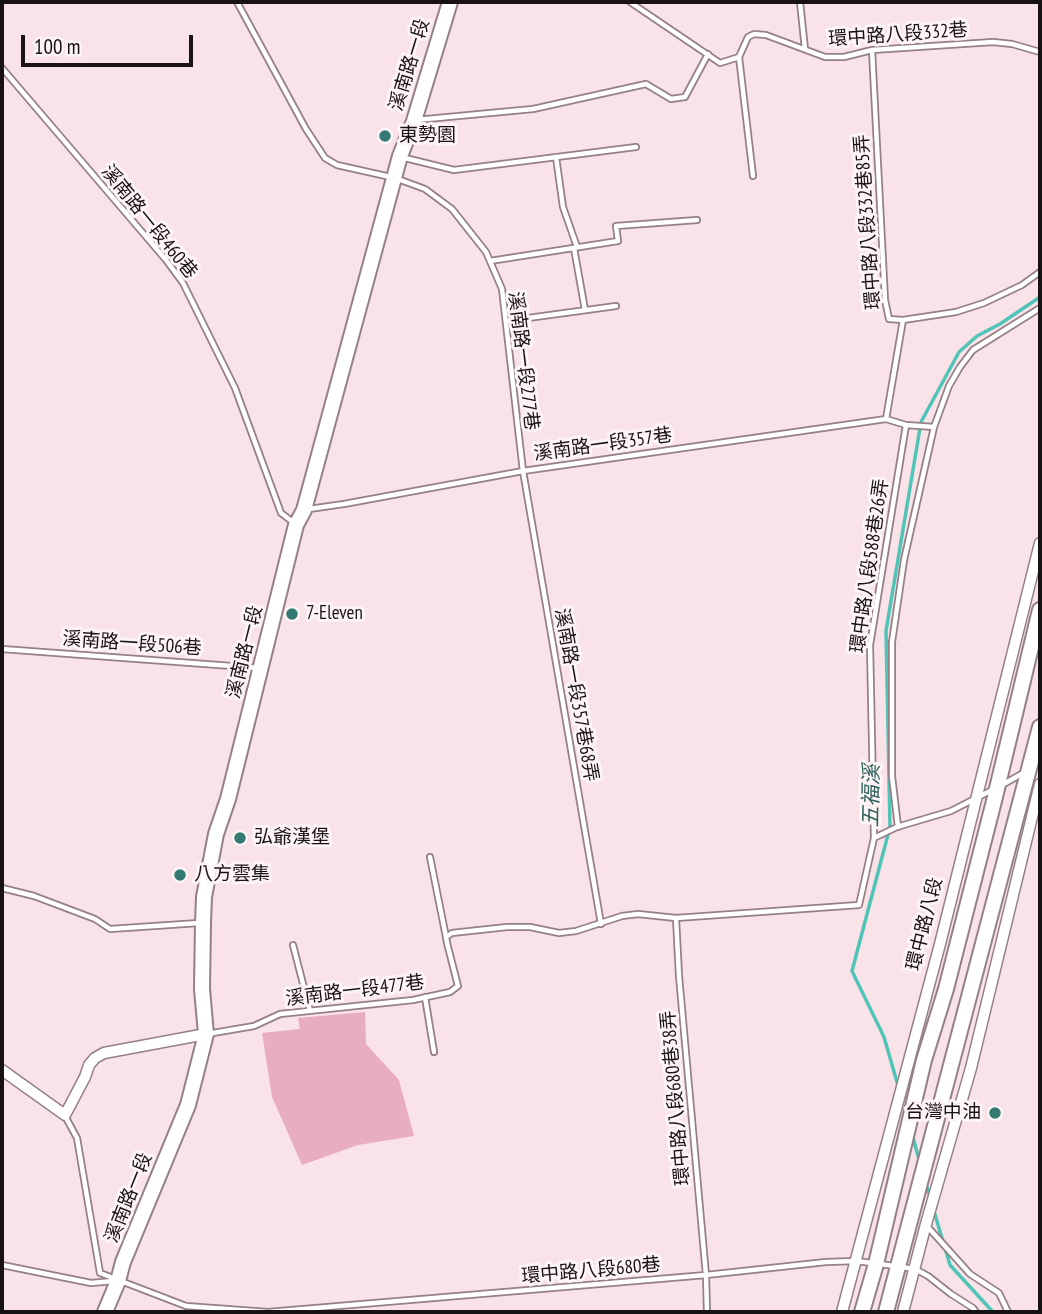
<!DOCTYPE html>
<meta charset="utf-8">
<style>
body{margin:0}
#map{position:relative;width:1042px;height:1314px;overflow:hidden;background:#f9e2e8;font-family:"PT Sans Narrow",sans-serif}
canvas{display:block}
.frame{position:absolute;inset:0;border:4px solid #191214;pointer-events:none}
.scale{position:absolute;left:21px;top:35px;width:172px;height:32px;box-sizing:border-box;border:4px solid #191214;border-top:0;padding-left:9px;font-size:21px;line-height:24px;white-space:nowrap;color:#191214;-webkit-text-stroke:5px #fdf4f6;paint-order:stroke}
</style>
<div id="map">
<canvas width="1042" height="1314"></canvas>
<div class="frame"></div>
<div class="scale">100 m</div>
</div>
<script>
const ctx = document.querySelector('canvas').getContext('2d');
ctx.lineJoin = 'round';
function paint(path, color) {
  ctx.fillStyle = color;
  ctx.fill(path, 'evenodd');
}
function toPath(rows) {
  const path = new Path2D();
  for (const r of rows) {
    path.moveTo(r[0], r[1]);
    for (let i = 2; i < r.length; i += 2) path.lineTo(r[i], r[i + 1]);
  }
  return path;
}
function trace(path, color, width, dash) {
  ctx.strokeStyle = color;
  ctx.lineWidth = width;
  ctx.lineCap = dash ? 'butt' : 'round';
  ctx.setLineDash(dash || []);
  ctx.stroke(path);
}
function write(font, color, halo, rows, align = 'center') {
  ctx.font = font + ' "PT Sans Narrow","Noto Sans TC",sans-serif';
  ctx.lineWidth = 6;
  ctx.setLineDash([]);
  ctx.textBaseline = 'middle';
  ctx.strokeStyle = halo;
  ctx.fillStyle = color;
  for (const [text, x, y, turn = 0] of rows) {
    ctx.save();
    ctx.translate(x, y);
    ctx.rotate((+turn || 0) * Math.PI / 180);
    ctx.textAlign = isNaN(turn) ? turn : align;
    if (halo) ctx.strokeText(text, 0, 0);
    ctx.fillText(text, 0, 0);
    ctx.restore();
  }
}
const green = toPath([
 [365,1012,366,1044,399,1080,414,1136,358,1145,302,1165,272,1097,262,1033,300,1029,298,1018]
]);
const stream = toPath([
 [899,1089,884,1037,852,971,890,827,886,631,921,422,959,352,977,336,1000,324,1040,297],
 [912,1134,920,1163],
 [925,1181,930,1197],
 [933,1208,950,1265,993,1312]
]);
const lane = toPath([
 [237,2,306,129,325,158,337,165,395,178,425,189,452,209,486,252,502,289,523,471,601,924],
 [630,2,720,63,739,57,748,37,754,34,766,35,825,57,844,57,872,50,993,42,1012,44,1040,52],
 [800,2,805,49],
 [872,50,885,300,889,319,903,320,886,419],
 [739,57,753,176],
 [2,68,166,260,183,283,235,388,281,513,293,522],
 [416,120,533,109,646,84,671,99,685,97,708,54],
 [401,157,454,170,636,147],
 [556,157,563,207,577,247],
 [574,248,585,310],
 [490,261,618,241,616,226,697,220],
 [903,320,956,312,984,303,1022,285,1040,272],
 [506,321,616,306],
 [309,509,344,504,523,471,886,419,906,425,934,427],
 [2,649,259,668],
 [1002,785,1025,772],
 [898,827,892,776,892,642,904,560,934,427,949,386,960,367,973,350,1040,308],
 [874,838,870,645,906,425],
 [430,857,446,937],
 [2,888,34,896,95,919,110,929,199,923],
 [676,918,679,976,706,1275,707,1312],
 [293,945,310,1011],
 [425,997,434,1052],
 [207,1034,254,1026,280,1014,413,1000,450,992,458,986,447,943,446,937,452,933,507,927,530,927,559,933,576,931,622,916,638,914,676,918,859,905,874,838,897,827,951,811,994,789],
 [65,1116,77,1138,100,1273,186,1306,268,1312,706,1275,826,1262,856,1261,872,1263],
 [926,1225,970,1274,999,1293,1008,1312],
 [880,1264,915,1269,928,1276,951,1294,973,1308,976,1312],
 [2,1265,91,1283,114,1281]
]);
const street = toPath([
 [2,1070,65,1115,85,1077,89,1065,95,1058,104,1053,206,1034],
 [842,1312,940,944,1040,543],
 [903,1312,926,1224,971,1068,1040,784]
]);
const secondary = toPath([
 [105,1312,118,1281,123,1262,188,1105,206,1034,202,989,203,923,204,897,216,834,228,799,296,525,304,510,400,156,414,121,450,2],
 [862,1312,876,1264,924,1060,946,989,994,801,1040,610],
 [886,1312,1040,727]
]);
const markers = [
 [385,136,7,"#347a72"],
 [292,614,7,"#347a72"],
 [240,838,7,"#347a72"],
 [180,875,7,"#347a72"],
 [995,1113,7,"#347a72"]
];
const streetNames = [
 ["環中路八段332巷",898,35,-4],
 ["溪南路一段",410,65,-73],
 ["溪南路一段460巷",149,222,51],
 ["環中路八段332巷85弄",868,222,-94],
 ["溪南路一段277巷",523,361,83],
 ["溪南路一段357巷",603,445,-8],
 ["環中路八段588巷26弄",870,566,-82],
 ["溪南路一段506巷",132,644,4],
 ["溪南路一段",245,652,-76],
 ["溪南路一段357巷68弄",576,695,80],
 ["環中路八段",925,924,-76],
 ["溪南路一段477巷",355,991,-7],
 ["環中路八段680巷38弄",676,1098,-95],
 ["溪南路一段",129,1198,-68],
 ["環中路八段680巷",591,1271,-5]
];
const poiNames = [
 ["東勢園",399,136],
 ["7-Eleven",306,614],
 ["弘爺漢堡",254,838],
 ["八方雲集",194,875],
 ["台灣中油",981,1113,"right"]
];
const waterNames = [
 ["五福溪",872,796,-89]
];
paint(green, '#e8adbe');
trace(stream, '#51c4b8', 3.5);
trace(lane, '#948086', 8);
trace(street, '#948086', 13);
trace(secondary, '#948086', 18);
trace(lane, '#fff', 4.5);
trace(street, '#fff', 10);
trace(secondary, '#fff', 14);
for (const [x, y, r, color] of markers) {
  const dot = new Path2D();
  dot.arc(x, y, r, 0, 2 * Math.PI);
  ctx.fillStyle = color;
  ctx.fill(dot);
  trace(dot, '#fdf4f6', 2.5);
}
write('19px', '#191214', '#fdf4f6', streetNames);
write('19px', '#191214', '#fdf4f6', poiNames, 'left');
write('italic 21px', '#30615b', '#fdf4f6', waterNames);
</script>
